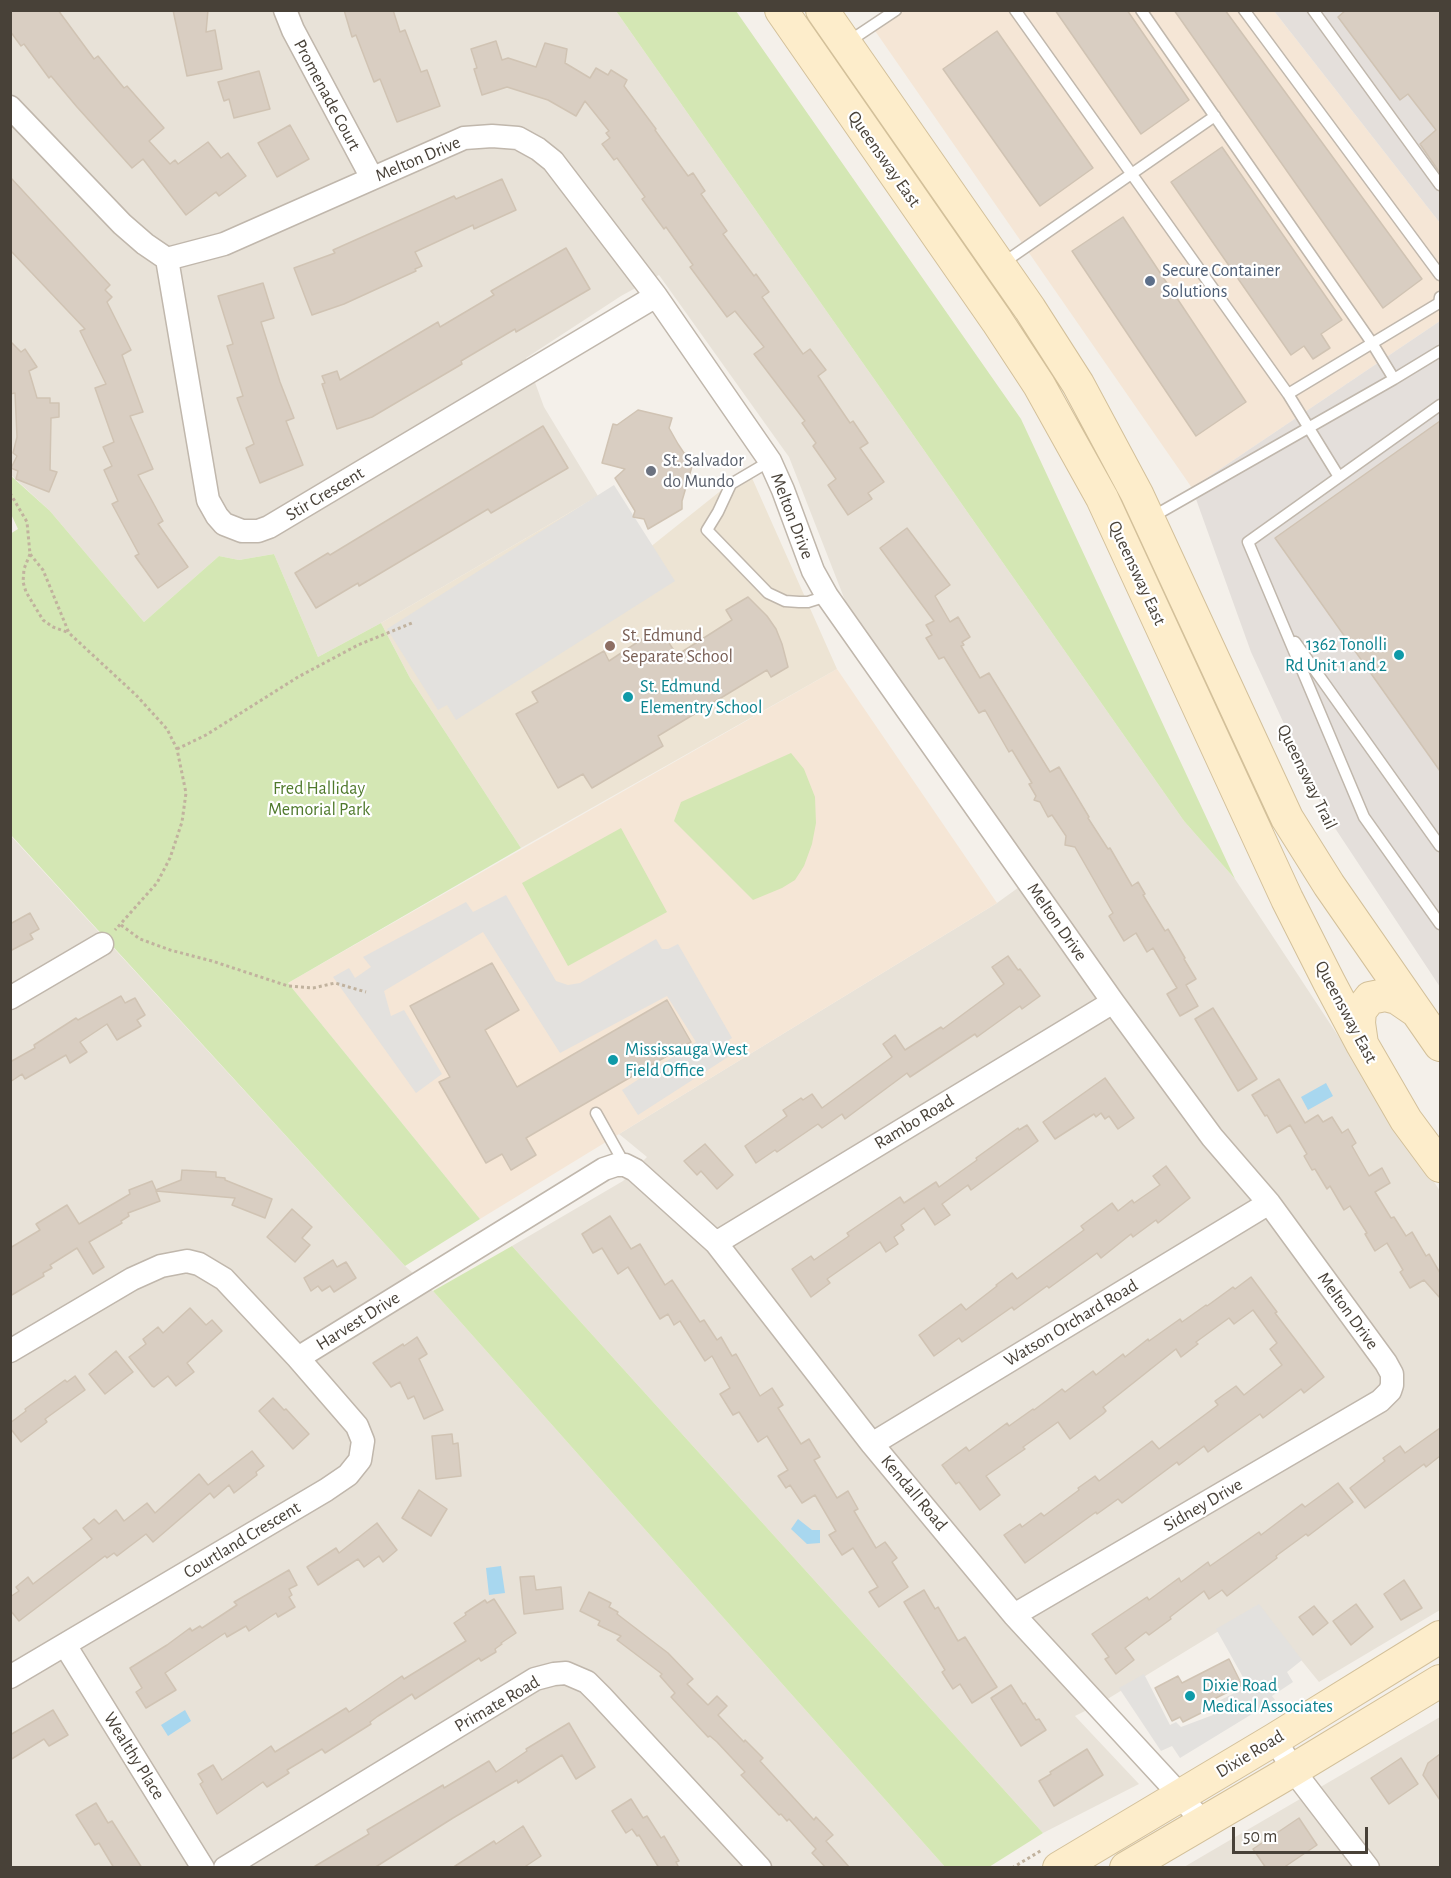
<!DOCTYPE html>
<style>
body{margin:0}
#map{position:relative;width:1451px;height:1878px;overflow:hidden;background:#f4f0ea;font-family:"Alegreya Sans",sans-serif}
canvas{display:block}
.frame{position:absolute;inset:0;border:12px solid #484138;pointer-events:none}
.scale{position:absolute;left:1232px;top:1827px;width:136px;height:27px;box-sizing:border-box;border:3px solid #484138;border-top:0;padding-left:8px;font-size:18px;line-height:21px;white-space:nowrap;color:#484138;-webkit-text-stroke:4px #fff;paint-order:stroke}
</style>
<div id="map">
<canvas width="1451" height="1878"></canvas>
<div class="frame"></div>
<div class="scale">50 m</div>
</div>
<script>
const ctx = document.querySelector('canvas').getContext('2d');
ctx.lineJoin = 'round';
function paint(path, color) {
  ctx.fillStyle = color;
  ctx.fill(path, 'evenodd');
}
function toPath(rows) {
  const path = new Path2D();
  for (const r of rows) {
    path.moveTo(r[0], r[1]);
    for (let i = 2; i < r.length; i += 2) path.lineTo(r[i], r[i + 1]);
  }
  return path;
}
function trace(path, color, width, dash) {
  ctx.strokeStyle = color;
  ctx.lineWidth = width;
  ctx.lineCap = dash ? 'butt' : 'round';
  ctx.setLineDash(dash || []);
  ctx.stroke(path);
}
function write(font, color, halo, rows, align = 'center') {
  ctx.font = font + ' "Alegreya Sans",sans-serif';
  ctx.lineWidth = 4.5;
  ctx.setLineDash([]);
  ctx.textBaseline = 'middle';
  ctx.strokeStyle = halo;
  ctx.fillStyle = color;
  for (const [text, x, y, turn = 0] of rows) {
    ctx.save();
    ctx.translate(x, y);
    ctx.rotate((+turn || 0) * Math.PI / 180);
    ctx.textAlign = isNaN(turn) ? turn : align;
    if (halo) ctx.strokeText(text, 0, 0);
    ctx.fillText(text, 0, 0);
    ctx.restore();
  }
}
const residential = toPath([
 [10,11,616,11,1184,821,1235,879,1440,1191,1440,1610,1319,1682,1258,1607,1101,1703,1075,1716,1139,1784,1043,1833,512,1246,623,1181,647,1157,619,1134,997,903,1033,877,848,608,789,457,659,275,621,296,526,358,544,407,598,496,381,623,318,657,274,554,239,560,219,556,144,622,50,511,11,475],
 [10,835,405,1266,433,1291,945,1867,11,1867],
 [1440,1717,1440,1867,1184,1867]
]);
const commercial = toPath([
 [894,10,1274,11,1440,223,1440,321,1192,488,871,25],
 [837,669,997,903,480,1219,288,983]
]);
const industrial = toPath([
 [1274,11,1440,11,1440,223],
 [1440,321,1440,987,1325,813,1251,652,1192,488]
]);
const education = toPath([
 [748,469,837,669,521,848,410,678,381,623,598,496,639,556]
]);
const green = toPath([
 [616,11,736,11,1021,419,1235,879,1184,821],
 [10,475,50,511,144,622,219,556,239,560,274,554,318,657,381,623,410,678,521,848,288,983,480,1219,405,1266,11,835,10,534,18,529,11,514],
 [791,753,804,769,815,797,816,823,812,844,804,866,795,880,782,888,753,900,674,821,681,802],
 [621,828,667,912,568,966,522,883],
 [512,1246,1043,1833,989,1867,945,1867,433,1291]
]);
const parking = toPath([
 [614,485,675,581,456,720,447,705,438,710,387,629],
 [506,895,556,981,568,985,580,983,656,939,662,949,668,949,678,944,732,1038,721,1045,728,1057,638,1115,622,1090,696,1042,667,996,560,1053,483,932,384,991,391,1016,404,1010,442,1074,416,1093,333,977,349,968,355,978,371,967,363,957,466,902,473,912],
 [1259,1604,1302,1660,1287,1672,1293,1682,1272,1696,1275,1700,1180,1758,1172,1746,1161,1751,1119,1688,1144,1674,1170,1725,1176,1722,1181,1727,1213,1715,1209,1706,1248,1686,1216,1629]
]);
const water = toPath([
 [1326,1083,1333,1096,1308,1110,1301,1097],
 [798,1519,812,1530,820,1530,820,1543,807,1544,791,1529],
 [501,1566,505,1593,489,1595,486,1568],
 [185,1710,191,1721,168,1736,161,1725]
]);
const building = toPath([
 [10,10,58,10,94,59,98,56,124,88,127,86,164,128,149,141,170,164,175,160,178,164,208,142,221,158,228,153,246,176,219,196,216,192,186,215,143,159,132,168,77,107,51,76,49,78,24,44,21,46,10,31,10,10],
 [173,10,208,10,206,32,215,30,222,69,187,76,173,10],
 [344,10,393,10,400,32,405,30,421,72,427,70,440,106,397,122,380,79,374,82,356,35,352,37,344,10],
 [1055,10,1127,10,1189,100,1141,134,1055,10],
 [1174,10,1225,10,1422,279,1383,308,1174,10],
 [1346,10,1440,10,1440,173,1420,144,1436,130,1408,94,1400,100,1338,17,1346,10],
 [997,31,1093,168,1040,206,943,69,997,31],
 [496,41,502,60,508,58,536,67,545,43,567,49,565,63,590,78,596,68,608,75,611,70,627,80,624,86,656,129,655,130,688,176,693,173,705,191,701,194,727,231,723,234,754,276,756,274,769,292,762,297,803,354,810,349,826,370,818,376,850,423,853,421,868,443,860,448,884,482,868,493,872,499,848,515,828,485,836,479,813,446,816,443,802,423,805,421,754,354,764,347,735,311,727,317,690,267,693,265,666,227,664,229,642,199,645,197,617,158,614,160,602,144,610,138,606,133,609,131,585,101,576,116,548,100,507,87,482,95,474,69,477,68,471,49,496,41],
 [259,71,270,109,234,118,229,99,224,101,218,82,259,71],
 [290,125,309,159,277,177,258,143,290,125],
 [1222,147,1342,320,1321,334,1330,348,1313,359,1304,346,1291,355,1171,182,1222,147],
 [10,177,110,285,105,290,112,297,107,302,131,350,122,355,143,412,130,416,153,469,138,475,163,521,158,524,188,567,158,588,135,556,139,554,112,504,118,501,104,470,112,466,103,447,114,442,95,388,106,384,80,331,85,329,10,250,10,177],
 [502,179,516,210,474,229,473,225,415,252,422,266,415,269,416,271,344,304,312,315,294,268,335,253,333,250,454,196,456,199,502,179],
 [1123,217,1246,402,1196,436,1072,251,1123,217],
 [566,248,590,289,516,332,515,329,461,361,462,364,372,417,337,429,322,384,325,383,322,376,337,371,340,380,438,322,440,327,494,295,491,291,566,248],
 [263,283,274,318,261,322,280,382,294,418,286,421,303,465,260,483,246,448,254,444,237,398,243,396,227,346,233,344,218,296,263,283],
 [10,341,21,352,25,349,37,367,29,371,37,398,50,398,50,403,59,403,59,417,51,418,50,470,57,472,49,492,16,479,18,471,11,468,17,456,13,453,17,437,15,393,10,394,10,341],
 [638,410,672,418,669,428,678,444,684,453,695,456,682,501,682,509,648,529,644,519,633,517,635,511,615,478,625,469,602,463,613,424,617,425,638,410],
 [1440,421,1440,771,1275,538,1440,421],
 [543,426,568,468,491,513,488,509,359,586,358,583,316,608,295,573,328,553,330,555,543,426],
 [907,528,950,585,935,596,950,622,958,617,970,637,962,642,964,645,961,646,980,678,989,673,1050,772,1059,767,1089,817,1088,818,1108,849,1110,848,1132,886,1138,882,1145,894,1143,895,1165,931,1168,929,1185,958,1184,959,1196,979,1186,985,1198,1006,1180,1016,1167,994,1177,988,1153,948,1147,952,1136,933,1124,941,1109,916,1113,913,1075,847,1065,845,1066,836,1052,815,1048,817,1040,802,1034,800,1036,796,1029,784,1032,783,1012,750,1009,752,985,710,979,713,944,657,939,659,926,638,932,635,926,625,934,621,880,548,907,528],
 [748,597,767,616,776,629,782,644,788,667,771,677,767,670,658,736,663,746,592,788,583,774,558,788,516,714,538,702,532,692,604,651,609,661,659,628,677,655,732,620,726,610,748,597],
 [30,913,39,929,30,934,33,939,10,951,10,924,30,913],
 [1008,956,1018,970,1020,969,1040,996,1022,1009,1020,1006,977,1037,975,1034,910,1077,907,1073,845,1119,842,1114,822,1128,818,1124,777,1152,775,1150,756,1163,745,1146,787,1116,783,1110,801,1098,803,1100,812,1094,822,1108,892,1057,883,1044,895,1035,905,1050,941,1027,943,1029,1004,984,992,967,1008,956],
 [492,963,519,1010,485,1030,517,1087,667,1000,691,1042,526,1138,536,1155,511,1170,502,1154,486,1163,439,1082,450,1077,410,1006,492,963],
 [121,996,125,1003,135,998,145,1015,137,1020,141,1026,117,1040,107,1024,80,1042,87,1052,70,1063,66,1055,25,1079,22,1074,10,1082,10,1062,35,1048,34,1045,76,1018,78,1020,121,996],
 [1213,1008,1257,1079,1238,1091,1195,1019,1213,1008],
 [1105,1078,1134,1118,1118,1129,1109,1116,1105,1119,1101,1113,1096,1117,1094,1114,1055,1139,1043,1122,1105,1078],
 [1279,1079,1305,1123,1318,1115,1323,1122,1332,1117,1342,1133,1348,1129,1356,1143,1352,1146,1369,1176,1382,1168,1390,1183,1375,1192,1391,1218,1394,1217,1406,1236,1412,1232,1426,1256,1429,1254,1440,1273,1440,1298,1424,1280,1410,1288,1400,1272,1403,1270,1387,1243,1375,1251,1365,1234,1367,1233,1350,1206,1344,1210,1330,1186,1327,1189,1315,1169,1312,1170,1304,1156,1307,1154,1290,1125,1277,1133,1267,1115,1265,1116,1252,1095,1279,1079],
 [1027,1125,1038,1141,971,1190,968,1185,942,1204,950,1215,935,1225,924,1208,901,1225,904,1230,894,1237,898,1244,886,1252,880,1242,827,1279,830,1283,811,1297,792,1269,811,1256,814,1260,849,1236,847,1233,900,1197,904,1203,936,1182,939,1187,977,1160,976,1158,1018,1128,1019,1130,1027,1125],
 [705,1144,733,1175,717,1189,701,1171,697,1175,684,1161,705,1144],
 [1166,1166,1190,1198,1158,1223,1156,1220,1133,1237,1131,1234,1101,1258,1097,1253,1049,1288,1047,1286,1014,1310,1012,1307,962,1342,959,1338,934,1356,919,1335,961,1304,966,1310,997,1286,996,1285,1012,1273,1017,1279,1084,1230,1081,1226,1112,1203,1118,1211,1132,1200,1134,1203,1160,1185,1153,1176,1166,1166],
 [182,1170,216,1172,216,1177,225,1178,225,1180,272,1199,265,1218,232,1205,235,1198,156,1191,160,1201,128,1213,129,1216,121,1221,122,1223,89,1242,104,1267,93,1274,77,1248,50,1265,52,1268,43,1273,44,1276,10,1296,10,1248,40,1230,36,1224,67,1205,79,1224,130,1194,129,1190,152,1181,156,1190,181,1180,182,1170],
 [292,1209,312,1227,302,1238,310,1245,295,1262,267,1237,292,1209],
 [610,1216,631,1249,640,1244,665,1285,672,1280,700,1322,704,1320,717,1340,721,1337,732,1356,736,1354,760,1396,772,1388,783,1405,778,1408,801,1444,809,1439,820,1457,814,1460,837,1498,848,1491,858,1509,854,1511,876,1548,885,1542,897,1558,892,1562,908,1587,879,1607,869,1592,878,1587,853,1548,842,1555,829,1535,836,1531,815,1495,802,1503,790,1485,786,1488,778,1476,788,1470,767,1436,758,1442,739,1412,733,1415,720,1394,730,1388,712,1356,705,1361,680,1321,674,1325,668,1314,660,1319,628,1267,618,1274,602,1248,593,1253,582,1234,610,1216],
 [333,1260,337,1267,346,1262,356,1278,334,1292,330,1286,322,1291,318,1286,311,1291,304,1278,333,1260],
 [1251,1277,1277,1312,1275,1313,1324,1377,1304,1393,1301,1389,1263,1418,1260,1414,1208,1452,1204,1446,1179,1465,1177,1462,1122,1503,1118,1499,1097,1514,1096,1512,1025,1563,1004,1535,1020,1524,1022,1527,1041,1513,1044,1516,1079,1490,1078,1488,1095,1476,1099,1481,1152,1441,1159,1449,1218,1405,1215,1401,1236,1386,1244,1395,1282,1365,1270,1349,1277,1343,1253,1310,1234,1324,1229,1318,1196,1342,1198,1344,1181,1357,1176,1349,1103,1407,1106,1411,1103,1414,1070,1439,1058,1422,1023,1447,1025,1449,986,1476,1000,1495,980,1510,959,1482,956,1484,942,1465,966,1447,969,1451,1007,1423,1009,1426,1033,1409,1034,1410,1062,1389,1065,1392,1093,1371,1096,1375,1123,1354,1125,1357,1148,1339,1149,1341,1180,1319,1182,1322,1206,1305,1207,1306,1233,1287,1235,1289,1251,1277],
 [190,1308,206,1325,212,1320,222,1331,187,1363,194,1372,176,1386,168,1376,154,1387,152,1386,129,1357,146,1344,143,1339,158,1327,163,1333,190,1308],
 [417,1337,427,1354,419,1359,443,1410,424,1419,414,1396,408,1399,400,1382,391,1387,373,1363,403,1344,404,1346,417,1337],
 [116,1351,133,1372,105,1394,89,1374,116,1351],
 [75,1376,85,1390,45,1419,47,1422,21,1442,10,1428,10,1423,26,1411,25,1409,65,1380,67,1382,75,1376],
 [273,1398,284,1410,286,1409,309,1434,293,1449,259,1411,273,1398],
 [1440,1428,1440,1456,1426,1467,1424,1464,1365,1508,1350,1488,1385,1461,1383,1458,1400,1446,1405,1453,1440,1428],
 [452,1434,453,1444,458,1443,461,1476,436,1479,432,1436,452,1434],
 [252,1451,264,1466,256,1472,257,1475,234,1493,229,1485,214,1498,210,1493,153,1542,146,1534,117,1556,114,1553,107,1558,105,1556,19,1621,10,1610,10,1597,19,1591,16,1587,28,1577,33,1584,92,1539,83,1528,94,1519,99,1524,116,1510,124,1521,147,1503,155,1513,199,1474,208,1485,252,1451],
 [1338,1483,1353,1502,1308,1536,1306,1534,1276,1556,1277,1558,1227,1596,1222,1590,1209,1599,1204,1591,1170,1617,1171,1619,1149,1635,1146,1632,1125,1648,1134,1660,1116,1674,1105,1659,1109,1657,1092,1634,1147,1597,1149,1600,1179,1578,1181,1582,1208,1562,1210,1566,1259,1532,1261,1535,1302,1504,1305,1507,1338,1483],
 [419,1490,447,1509,431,1536,402,1518,419,1490],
 [377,1523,397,1550,383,1562,379,1556,364,1567,358,1559,318,1585,307,1567,336,1548,339,1553,377,1523],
 [289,1570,297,1585,289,1589,292,1595,289,1597,295,1607,278,1617,276,1613,249,1631,246,1626,227,1637,225,1633,165,1673,176,1690,146,1708,136,1692,142,1688,130,1668,167,1645,190,1628,192,1631,200,1626,202,1628,237,1605,234,1602,289,1570],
 [534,1576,536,1590,561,1587,563,1609,524,1614,520,1577,534,1576],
 [1404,1580,1422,1608,1401,1620,1384,1594,1404,1580],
 [924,1590,935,1609,938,1607,958,1641,965,1637,997,1687,972,1703,960,1684,953,1689,942,1672,945,1670,904,1602,924,1590],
 [589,1592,611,1603,609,1607,618,1612,617,1614,668,1653,693,1679,687,1684,708,1705,717,1696,727,1706,718,1715,744,1742,745,1740,763,1758,760,1761,814,1820,816,1817,833,1835,826,1841,850,1868,826,1868,812,1853,816,1849,789,1819,787,1821,781,1814,779,1815,741,1775,745,1772,717,1742,710,1736,708,1737,671,1697,675,1693,660,1676,662,1674,617,1640,621,1636,598,1625,600,1621,580,1611,589,1592],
 [494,1599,516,1633,501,1643,502,1644,495,1649,496,1652,481,1661,479,1658,415,1699,412,1694,378,1716,370,1722,371,1724,325,1753,322,1749,287,1770,289,1773,267,1787,263,1782,217,1814,200,1784,203,1782,198,1774,213,1765,222,1780,271,1746,275,1752,346,1708,349,1712,402,1676,404,1679,466,1641,454,1623,466,1615,465,1613,485,1600,487,1603,494,1599],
 [1356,1604,1373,1627,1351,1645,1333,1621,1356,1604],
 [1314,1606,1328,1623,1313,1635,1299,1617,1314,1606],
 [1229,1659,1242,1685,1204,1704,1207,1710,1183,1722,1180,1717,1172,1721,1155,1688,1178,1676,1182,1683,1229,1659],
 [1011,1685,1023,1704,1025,1703,1036,1720,1039,1719,1046,1730,1021,1746,991,1698,1011,1685],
 [53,1710,68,1735,49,1746,44,1739,10,1760,10,1735,53,1710],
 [569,1723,595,1767,576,1779,562,1755,518,1783,517,1780,453,1818,374,1868,312,1868,369,1834,367,1830,443,1785,444,1788,489,1761,496,1772,527,1751,526,1749,569,1723],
 [1087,1749,1103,1775,1054,1806,1039,1781,1051,1774,1050,1772,1087,1749],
 [1440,1754,1440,1800,1423,1775,1428,1763,1440,1754],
 [1401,1758,1418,1784,1389,1804,1371,1778,1401,1758],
 [631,1799,643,1818,647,1816,661,1838,664,1836,679,1861,676,1862,679,1868,659,1868,639,1835,637,1836,632,1829,626,1833,612,1811,631,1799],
 [96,1803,108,1823,112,1821,142,1868,114,1868,99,1843,95,1845,76,1815,96,1803],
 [1299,1818,1317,1845,1283,1868,1266,1868,1253,1849,1299,1818],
 [523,1826,541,1856,523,1868,452,1868,494,1841,496,1844,523,1826]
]);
const path = toPath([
 [10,493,27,522,30,554,43,570,69,633,136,695,167,729,177,749,186,793,182,822,170,858,157,883,115,930],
 [30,554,24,569,23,582,26,592,43,620,53,627,67,632],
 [177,749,206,735,298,677,358,645,412,623],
 [121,925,140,939,170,950,212,961,288,986,313,988,335,983,366,992],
 [1012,1868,1042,1850]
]);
const service = toPath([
 [1015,10,1288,394,1339,477],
 [1141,10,1372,343,1394,379,1152,517],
 [1244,10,1440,275],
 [1313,10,1440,185],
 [848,42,896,10],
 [1003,263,1215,116],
 [1394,379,1440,351],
 [1288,394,1439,303,1440,297],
 [1440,405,1248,542,1364,817,1440,924],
 [770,461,731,484,718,512,707,530,768,593,785,601,799,602,808,602,827,596],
 [1295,642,1440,846],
 [596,1113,625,1165]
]);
const minor = toPath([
 [285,10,293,30,372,178],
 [10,107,122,224,145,244,167,259,224,244,464,138,492,136,518,138,538,149,553,161,656,296,770,461,783,490,813,571,827,596,1113,1002,1212,1137,1269,1203,1386,1363,1392,1374,1392,1385,1390,1391,1380,1401,1014,1615],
 [167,259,208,500,217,516,224,524,242,531,258,531,269,527,656,296],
 [10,998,102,944],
 [716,1243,1113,1002],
 [10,1351,132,1279,161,1266,187,1261,199,1264,224,1279,298,1358,357,1426,363,1441,360,1460,348,1475,326,1490,10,1677],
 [298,1358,604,1169,616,1165,625,1165,635,1170,716,1243,872,1444,1014,1615,1180,1795,1203,1823],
 [872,1444,1269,1203],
 [65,1645,203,1868],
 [1275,1739,1293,1770,1368,1868],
 [225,1868,535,1679,554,1674,566,1673,587,1682,601,1696,760,1868]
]);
const secondary = toPath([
 [781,10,997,321,1039,385,1102,498,1287,899,1329,982,1362,1044,1406,1120,1440,1166],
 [822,10,1030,309,1078,384,1137,494,1287,818,1329,885,1440,1045],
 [1362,1044,1359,1023,1360,1011,1370,998,1385,995,1397,998,1416,1011],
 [1059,1868,1275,1739,1440,1637],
 [1126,1868,1293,1770,1440,1681]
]);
const markers = [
 [1150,281,6,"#5c6f8a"],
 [651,471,6,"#6b7280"],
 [610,646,6,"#8d6e63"],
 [1399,655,6,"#0f9aa8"],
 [628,697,6,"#0f9aa8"],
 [613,1060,6,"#0f9aa8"],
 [1190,1696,6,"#0f9aa8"]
];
const streetNames = [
 ["Promenade Court",327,95,62],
 ["Melton Drive",418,159,-23],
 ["Queensway East",884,159,55],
 ["Stir Crescent",325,494,-31],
 ["Melton Drive",792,516,69],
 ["Queensway East",1137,573,65],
 ["Queensway Trail",1307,777,64],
 ["Melton Drive",1057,922,55],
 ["Queensway East",1346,1012,62],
 ["Rambo Road",914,1122,-31],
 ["Melton Drive",1348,1311,54],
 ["Harvest Drive",358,1321,-32],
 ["Watson Orchard Road",1071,1323,-31],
 ["Kendall Road",914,1493,50],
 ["Sidney Drive",1203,1505,-30],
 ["Courtland Crescent",242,1540,-31],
 ["Primate Road",497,1704,-30],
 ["Dixie Road",1250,1754,-31],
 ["Wealthy Place",134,1756,58]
];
const serviceNames = [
 ["Secure Container",1162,271],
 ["Solutions",1162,292]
];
const worshipNames = [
 ["St. Salvador",663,461],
 ["do Mundo",663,482]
];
const educationNames = [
 ["St. Edmund",622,636],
 ["Separate School",622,657]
];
const cultureNames = [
 ["1362 Tonolli",1387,645,"right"],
 ["Rd Unit 1 and 2",1387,666,"right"],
 ["St. Edmund",640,687],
 ["Elementry School",640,708],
 ["Mississauga West",625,1050],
 ["Field Office",625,1071],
 ["Dixie Road",1202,1686],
 ["Medical Associates",1202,1707]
];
const parkNames = [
 ["Fred Halliday",319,789],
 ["Memorial Park",319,810]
];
paint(residential, '#e8e2d8');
paint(commercial, '#f5e6d6');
paint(industrial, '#e4dfdb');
paint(education, '#ede4d4');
paint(green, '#d4e7b4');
paint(parking, '#e3e1de');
paint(water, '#a8d7ef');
paint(building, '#d9cec2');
trace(building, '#d0c3b3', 1.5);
trace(service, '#c0b7ac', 13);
trace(minor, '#c0b7ac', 25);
trace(secondary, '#d3c09a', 34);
trace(path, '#c1b29e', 3, [3, 3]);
trace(service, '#fff', 10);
trace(minor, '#fff', 22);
trace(secondary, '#fdedcb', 32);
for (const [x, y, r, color] of markers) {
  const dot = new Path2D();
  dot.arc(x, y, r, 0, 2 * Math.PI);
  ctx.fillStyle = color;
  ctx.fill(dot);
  trace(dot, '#fff', 2);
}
write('18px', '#484138', '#fff', streetNames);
write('18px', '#4e5e75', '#fff', serviceNames, 'left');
write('18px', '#5b616d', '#fff', worshipNames, 'left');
write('18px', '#785e54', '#fff', educationNames, 'left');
write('18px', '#0d838f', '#fff', cultureNames, 'left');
write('18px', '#4f792c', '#fff', parkNames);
</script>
